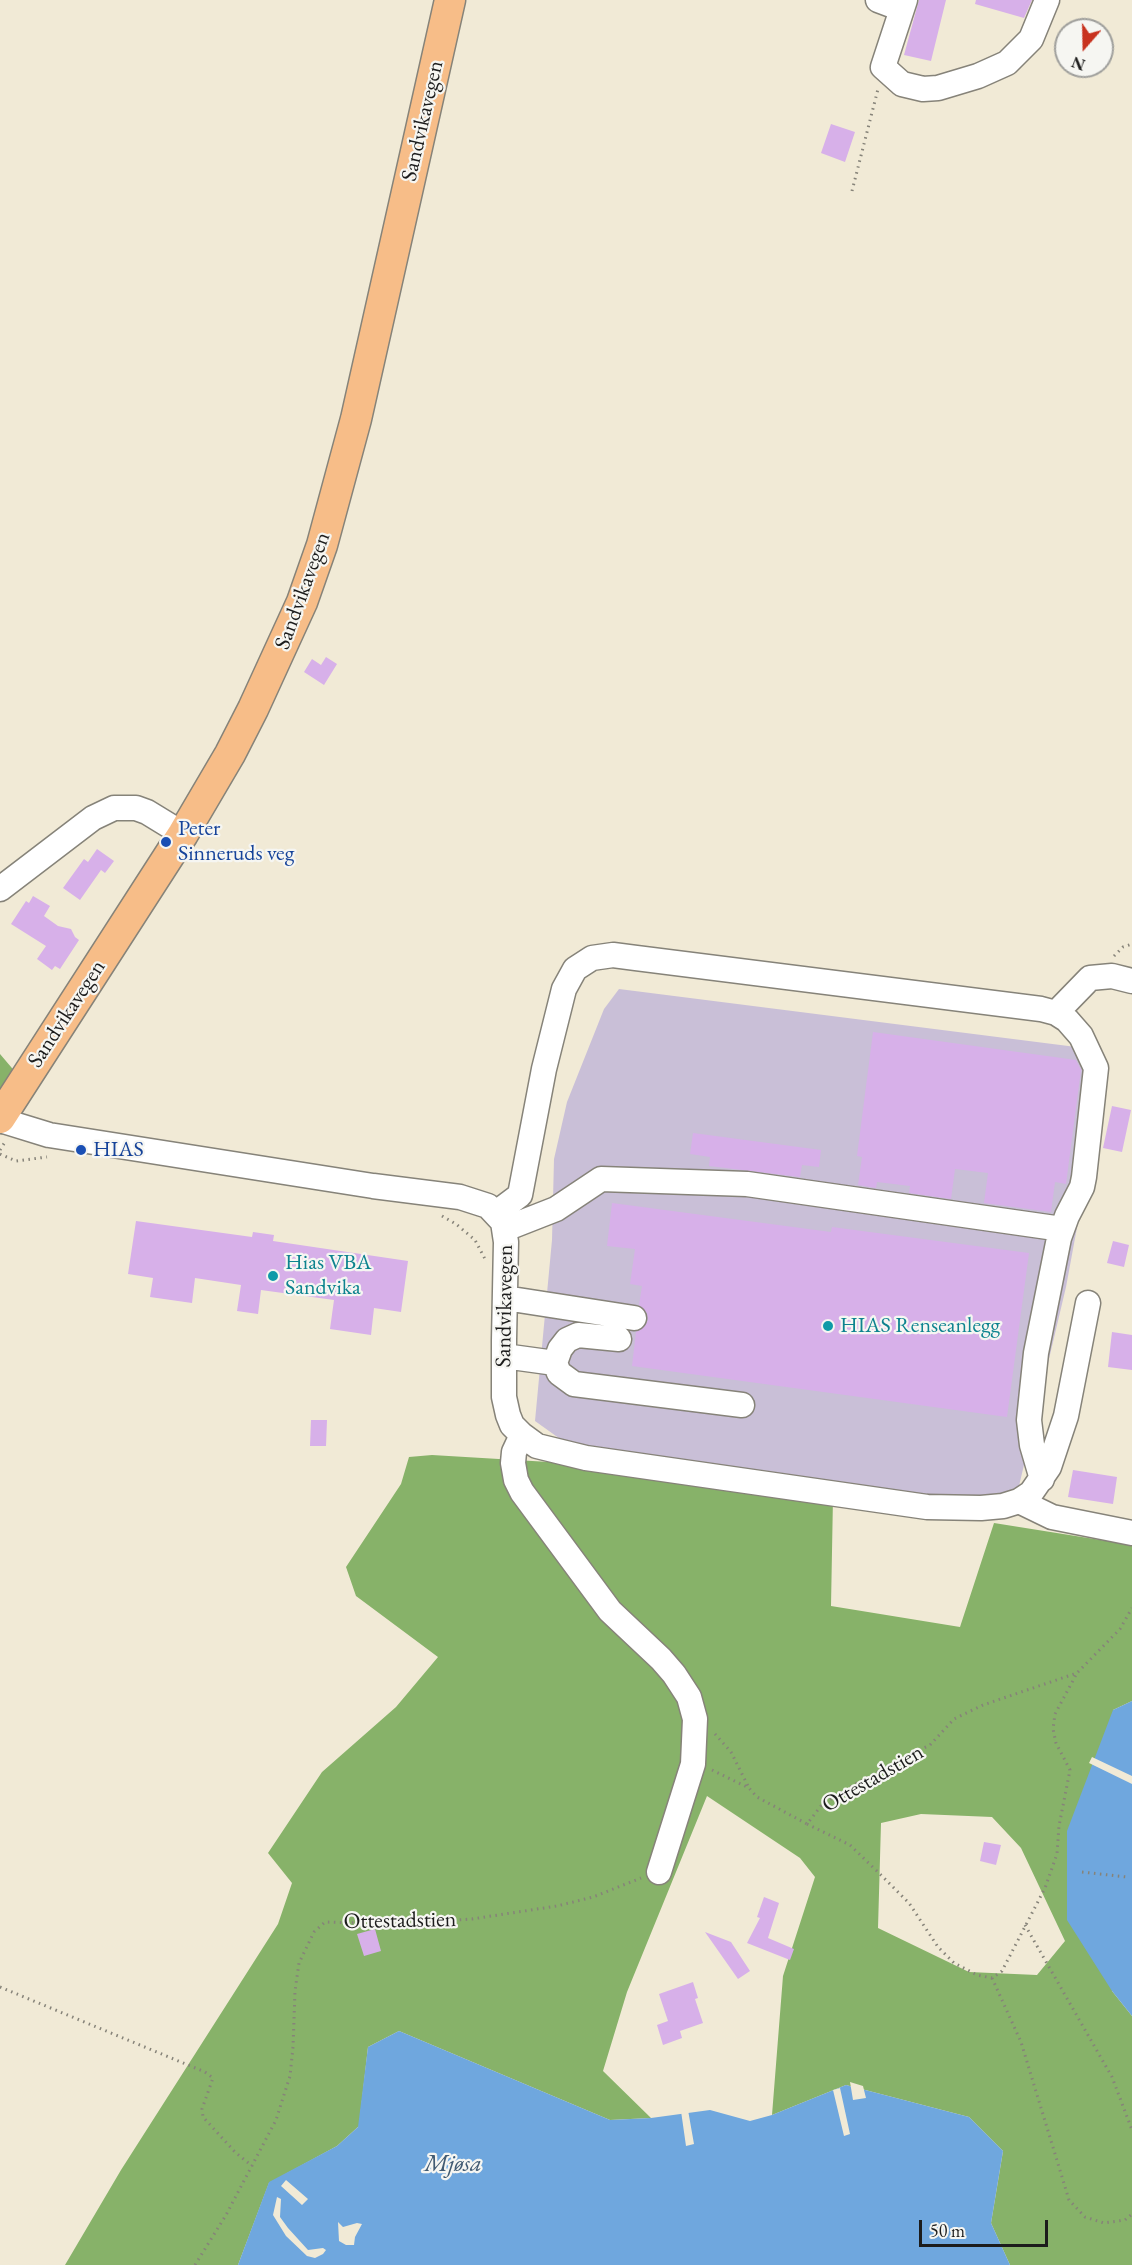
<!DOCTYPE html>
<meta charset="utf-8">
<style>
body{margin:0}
#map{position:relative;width:1132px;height:2265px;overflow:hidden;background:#f1ead6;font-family:"EB Garamond",serif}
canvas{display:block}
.north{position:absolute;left:1054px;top:18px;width:60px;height:60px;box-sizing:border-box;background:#f6f6f2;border:2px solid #9f9f9c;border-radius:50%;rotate:200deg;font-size:16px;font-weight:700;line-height:24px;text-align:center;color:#1c1c1c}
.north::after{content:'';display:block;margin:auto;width:21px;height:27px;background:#c8321e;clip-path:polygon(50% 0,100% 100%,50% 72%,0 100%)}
.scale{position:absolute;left:919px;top:2220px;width:129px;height:27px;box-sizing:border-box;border:3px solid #1c1c1c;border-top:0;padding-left:8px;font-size:18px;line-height:21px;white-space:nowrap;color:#1c1c1c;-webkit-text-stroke:4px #f6f6f2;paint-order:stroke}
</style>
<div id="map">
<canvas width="1132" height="2265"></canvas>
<div class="north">N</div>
<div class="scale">50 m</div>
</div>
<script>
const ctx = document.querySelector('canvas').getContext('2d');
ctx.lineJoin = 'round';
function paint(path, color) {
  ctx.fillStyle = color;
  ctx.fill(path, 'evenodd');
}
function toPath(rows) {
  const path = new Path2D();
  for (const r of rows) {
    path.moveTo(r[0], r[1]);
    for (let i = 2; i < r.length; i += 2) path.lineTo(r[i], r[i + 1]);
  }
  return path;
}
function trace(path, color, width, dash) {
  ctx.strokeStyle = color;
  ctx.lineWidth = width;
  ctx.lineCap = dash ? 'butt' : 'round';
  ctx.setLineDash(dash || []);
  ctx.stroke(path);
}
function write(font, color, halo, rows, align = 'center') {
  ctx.font = font + ' "EB Garamond",serif';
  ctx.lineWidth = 4.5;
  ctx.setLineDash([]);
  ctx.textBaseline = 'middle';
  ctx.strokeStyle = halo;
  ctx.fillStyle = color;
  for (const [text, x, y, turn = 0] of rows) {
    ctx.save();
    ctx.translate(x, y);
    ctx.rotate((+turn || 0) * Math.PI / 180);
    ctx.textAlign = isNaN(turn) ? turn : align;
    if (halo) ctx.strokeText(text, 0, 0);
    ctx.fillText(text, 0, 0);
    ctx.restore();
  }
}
const industrial = toPath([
 [619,989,1084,1048,1105,1076,1066,1287,1019,1486,986,1506,577,1451,535,1421,552,1240,554,1159,567,1102,604,1009]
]);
const forest = toPath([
 [0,1054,17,1074,0,1131],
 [432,1455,599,1465,833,1497,831,1606,960,1627,994,1523,1132,1545,1132,1701,1113,1710,1112,1991,1132,2016,1132,2265,1010,2265,991,2223,1003,2151,969,2117,846,2085,772,2115,783,1976,815,1877,800,1858,707,1796,627,1992,603,2071,651,2118,610,2120,399,2031,368,2047,359,2126,337,2146,269,2183,238,2265,65,2265,121,2170,278,1924,292,1883,268,1853,322,1772,396,1707,438,1657,356,1596,346,1567,401,1484,409,1457],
 [921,1814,992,1817,1021,1848,1065,1941,1037,1975,969,1972,878,1928,881,1823]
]);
const water = toPath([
 [1132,1701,1132,2016,1112,1991,1067,1920,1067,1831,1113,1710],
 [399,2031,610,2120,651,2118,710,2110,750,2121,772,2115,846,2085,969,2117,1003,2151,991,2223,1010,2265,238,2265,269,2182,337,2146,358,2127,368,2047]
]);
const pier = toPath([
 [1092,1757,1132,1776,1132,1784,1089,1763],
 [850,2082,863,2086,866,2098,853,2100],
 [840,2088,850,2134,844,2136,833,2090],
 [688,2110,694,2144,686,2146,681,2111],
 [286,2180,308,2199,302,2205,281,2186],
 [277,2197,281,2199,280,2217,288,2228,308,2250,323,2248,326,2250,323,2254,315,2258,307,2256,286,2236,273,2215],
 [338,2222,343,2227,357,2223,362,2224,355,2237,354,2245,346,2245,339,2241]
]);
const building = toPath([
 [919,0,946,0,931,61,904,55],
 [976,0,1032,0,1024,18,975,4],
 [831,124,855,132,845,162,821,153],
 [326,657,337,664,324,685,304,672,312,659,321,665],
 [97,849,114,861,105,873,101,870,80,900,63,888,84,859,88,862],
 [33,896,50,906,44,916,58,926,71,929,75,937,79,940,60,969,55,966,52,970,37,959,46,946,11,924,26,901,29,903],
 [873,1032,1076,1060,1081,1070,1066,1184,1055,1182,1051,1212,984,1203,988,1173,955,1169,951,1199,909,1193,910,1186,877,1182,876,1188,858,1185,862,1157,857,1156],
 [1112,1106,1131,1110,1122,1152,1103,1148],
 [693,1133,821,1150,819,1167,802,1165,800,1177,709,1166,710,1157,690,1154],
 [612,1203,831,1232,832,1227,1029,1253,1007,1417,632,1366,636,1332,645,1326,648,1320,647,1313,639,1305,642,1286,630,1284,635,1249,607,1246],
 [136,1221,252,1237,253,1232,274,1235,273,1241,408,1261,401,1312,374,1308,371,1335,330,1329,334,1300,261,1290,258,1314,237,1311,241,1285,195,1278,192,1303,150,1297,153,1278,128,1274],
 [1113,1241,1129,1245,1124,1267,1107,1263],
 [1112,1332,1132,1335,1132,1370,1108,1367],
 [311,1420,327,1420,326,1446,310,1446],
 [1073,1470,1117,1477,1113,1504,1068,1497],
 [984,1842,1001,1845,996,1865,980,1861],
 [764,1897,779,1903,768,1938,794,1949,790,1960,747,1943,760,1918,757,1917],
 [375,1929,381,1951,364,1956,357,1934],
 [705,1932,731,1942,750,1971,738,1979],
 [693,1982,698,1998,695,1999,703,2023,680,2031,682,2038,663,2045,657,2025,668,2021,659,1994]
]);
const path = toPath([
 [852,191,878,89],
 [1114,956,1123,947,1132,944],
 [0,1150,5,1142],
 [0,1154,16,1161,47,1157],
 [442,1216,456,1224,475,1240,485,1259],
 [715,1734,731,1752,749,1788],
 [712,1770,749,1788,757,1797,807,1824,821,1806,841,1792,899,1760,930,1745,954,1719,983,1705,1077,1673,1120,1629,1132,1608],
 [807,1824,850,1845,883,1877,909,1903,938,1947,954,1963,977,1975,992,1978,1002,1971,1045,1888,1057,1854,1059,1826,1070,1770,1056,1743,1053,1729,1055,1714,1077,1673],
 [1082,1872,1127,1877],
 [1025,1925,1112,2077,1132,2130],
 [992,1978,1021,2042,1069,2200,1085,2217,1104,2223,1125,2220,1132,2214],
 [0,1987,205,2072,213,2078,202,2109,203,2117,235,2152,252,2166],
 [195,2265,226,2215,276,2120,290,2076,293,2047,295,1991,299,1963,314,1932,325,1922,390,1924,472,1919,557,1906,593,1897,641,1878]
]);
const minor = toPath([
 [878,0,902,9],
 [905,0,883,67,902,84,923,89,938,88,978,76,1007,63,1031,39,1047,0],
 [0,889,93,818,114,808,136,808,147,812,183,834],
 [0,1120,49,1135,373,1186,460,1197,488,1206,503,1222,506,1242,504,1340,504,1397,508,1415,512,1425,522,1435,537,1446,586,1458,927,1507,981,1508,1003,1506,1019,1501,1031,1493,1049,1467,1066,1416,1088,1303],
 [496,1213,520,1195,544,1069,564,989,575,969,592,958,613,955,636,958,1041,1009,1056,1013,1090,978,1112,976,1132,981],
 [505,1229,556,1209,601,1179,747,1184,1062,1229],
 [505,1298,634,1318],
 [504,1356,555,1363,559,1373,574,1384,742,1405],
 [555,1363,560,1349,567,1340,578,1335,619,1339],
 [522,1435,514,1452,513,1463,516,1480,522,1492,610,1611,661,1659,674,1674,689,1697,695,1719,693,1764,659,1872],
 [1042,1479,1032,1445,1029,1420,1036,1353,1059,1238,1067,1216,1082,1187,1084,1177,1096,1068,1081,1036,1067,1020,1056,1013],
 [1019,1501,1052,1517,1132,1533]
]);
const major = toPath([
 [0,1118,183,834,230,754,253,709,302,602,322,545,356,419,450,0]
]);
const markers = [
 [166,842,6,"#1a4fb4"],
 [81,1150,6,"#1a4fb4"],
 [273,1276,6,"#0f9aa8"],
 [828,1326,6,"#0f9aa8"]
];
const streetNames = [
 ["Sandvikavegen",423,121,-77],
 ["Sandvikavegen",303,591,-70],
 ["Sandvikavegen",67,1014,-57],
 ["Sandvikavegen",505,1306,-89],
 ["Ottestadstien",873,1779,-30],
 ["Ottestadstien",400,1921,-1]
];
const transitNames = [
 ["Peter",178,829],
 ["Sinneruds veg",178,854],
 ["HIAS",93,1150]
];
const cultureNames = [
 ["Hias VBA",285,1263],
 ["Sandvika",285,1288],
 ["HIAS Renseanlegg",840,1326]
];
const waterNames = [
 ["Mjøsa",453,2164]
];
paint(industrial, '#c9bfd7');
paint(forest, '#87b269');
paint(water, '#6fa7de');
paint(pier, '#f1ead6');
paint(building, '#d7b0e9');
trace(minor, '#868379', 27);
trace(major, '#868379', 33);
trace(path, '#868379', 3, [1.5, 4.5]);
trace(minor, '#fff', 24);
trace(major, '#f7bd88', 30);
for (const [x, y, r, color] of markers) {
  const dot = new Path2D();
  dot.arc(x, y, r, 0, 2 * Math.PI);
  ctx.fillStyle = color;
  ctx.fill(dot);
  trace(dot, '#f6f6f2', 2);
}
write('22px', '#1c1c1c', '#f6f6f2', streetNames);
write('22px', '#164399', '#f6f6f2', transitNames, 'left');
write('22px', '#0d838f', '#f6f6f2', cultureNames, 'left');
write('italic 24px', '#415b73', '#f6f6f2', waterNames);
</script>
